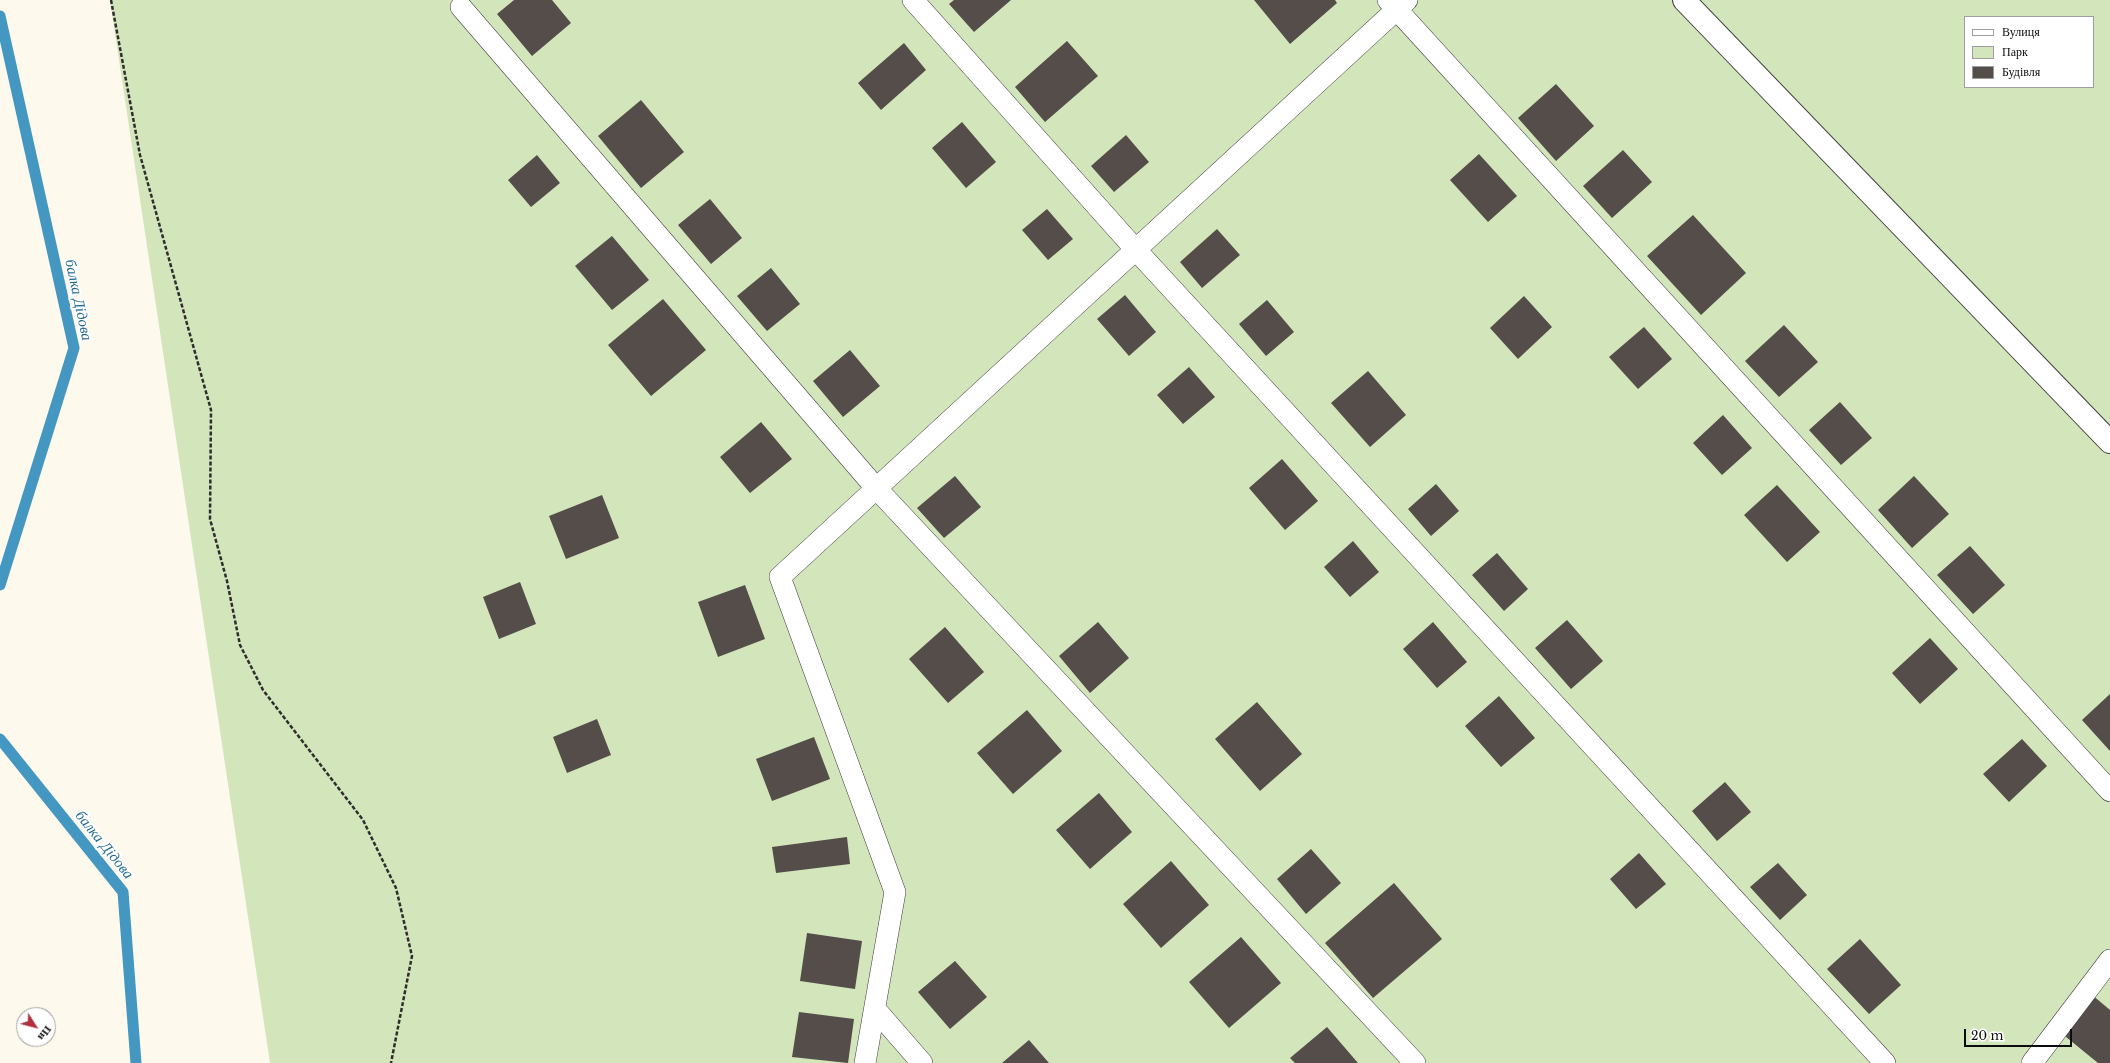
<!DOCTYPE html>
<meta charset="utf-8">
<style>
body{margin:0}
#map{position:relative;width:2110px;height:1063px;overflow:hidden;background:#fdf9ed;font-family:"Libre Baskerville",serif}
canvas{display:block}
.legend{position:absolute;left:1964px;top:16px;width:130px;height:72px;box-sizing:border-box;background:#fff;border:1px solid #9e9e9e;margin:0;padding:5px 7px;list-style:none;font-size:12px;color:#0c0c0c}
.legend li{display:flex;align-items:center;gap:8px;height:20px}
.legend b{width:20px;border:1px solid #9e9e9e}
.north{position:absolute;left:16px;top:1007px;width:40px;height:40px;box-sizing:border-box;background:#fff;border:1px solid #9e9e9e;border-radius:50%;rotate:126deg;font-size:11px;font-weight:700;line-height:16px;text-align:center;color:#0c0c0c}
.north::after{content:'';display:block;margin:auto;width:14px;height:18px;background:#af3140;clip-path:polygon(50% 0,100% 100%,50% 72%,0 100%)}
.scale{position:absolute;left:1964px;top:1029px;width:108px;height:18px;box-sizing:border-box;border:2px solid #0c0c0c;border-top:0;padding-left:5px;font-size:12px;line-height:14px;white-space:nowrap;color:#0c0c0c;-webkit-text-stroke:3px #fff;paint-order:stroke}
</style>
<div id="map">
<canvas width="2110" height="1063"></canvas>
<ul class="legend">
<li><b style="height:5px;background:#fff"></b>Вулиця</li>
<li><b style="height:11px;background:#d3e5ba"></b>Парк</li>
<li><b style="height:11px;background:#544d49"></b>Будівля</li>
</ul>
<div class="north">Пн</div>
<div class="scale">20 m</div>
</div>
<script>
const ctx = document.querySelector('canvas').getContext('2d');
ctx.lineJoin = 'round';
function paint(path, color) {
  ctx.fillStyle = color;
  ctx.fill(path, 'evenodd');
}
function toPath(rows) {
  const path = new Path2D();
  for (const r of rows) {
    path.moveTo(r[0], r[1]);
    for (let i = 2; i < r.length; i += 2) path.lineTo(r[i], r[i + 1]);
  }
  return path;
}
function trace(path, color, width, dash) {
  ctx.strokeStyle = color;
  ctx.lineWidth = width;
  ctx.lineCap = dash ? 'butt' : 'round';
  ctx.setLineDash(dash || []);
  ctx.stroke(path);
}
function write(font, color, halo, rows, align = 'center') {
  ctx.font = font + ' "Libre Baskerville",serif';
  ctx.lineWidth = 4;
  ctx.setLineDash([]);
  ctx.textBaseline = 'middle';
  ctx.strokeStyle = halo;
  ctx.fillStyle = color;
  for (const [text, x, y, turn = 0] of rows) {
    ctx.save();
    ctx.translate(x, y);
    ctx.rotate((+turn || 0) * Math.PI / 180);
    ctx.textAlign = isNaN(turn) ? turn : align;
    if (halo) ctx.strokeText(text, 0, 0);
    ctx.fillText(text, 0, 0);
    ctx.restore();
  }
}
const green = toPath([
 [110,0,2110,0,2110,1063,270,1063],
 [1965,17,2093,17,2093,87,1965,87]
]);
const stream = toPath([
 [0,16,74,348,0,585],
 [0,739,123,892,136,1063]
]);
const building = toPath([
 [514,0,552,0,571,23,532,56,497,14],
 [954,0,1011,0,974,32,949,4],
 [1254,0,1335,0,1337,3,1290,44],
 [1067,41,1098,76,1045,122,1015,87],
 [904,43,926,70,881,110,858,83],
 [1556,84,1594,126,1556,161,1518,118],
 [641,100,684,152,641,188,598,136],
 [962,122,996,162,966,188,932,148],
 [1126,135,1149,162,1114,192,1091,166],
 [1623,150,1652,182,1612,218,1583,186],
 [1479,154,1517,196,1488,222,1450,180],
 [537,155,560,183,531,207,508,180],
 [710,199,742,238,711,264,678,225],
 [1047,209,1073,239,1048,260,1022,230],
 [1693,215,1746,273,1701,315,1647,256],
 [1217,229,1240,255,1202,288,1180,262],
 [612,236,649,280,612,310,575,266],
 [771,268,800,304,767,331,737,296],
 [1125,295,1156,332,1129,356,1097,319],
 [1524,296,1552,327,1518,359,1490,328],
 [663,299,706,350,651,396,608,345],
 [1267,300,1294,332,1266,356,1239,324],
 [1784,325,1818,362,1779,397,1745,361],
 [1644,327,1672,359,1638,389,1609,357],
 [850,350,880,386,843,417,813,381],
 [1189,367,1215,397,1183,424,1157,395],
 [1368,371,1406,415,1370,447,1331,403],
 [1840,402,1872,438,1841,465,1809,430],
 [1723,415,1752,448,1722,475,1693,443],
 [761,422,792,459,750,493,720,457],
 [1282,459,1318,501,1285,530,1249,488],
 [955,476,981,507,944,538,917,508],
 [1914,476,1949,514,1912,548,1878,510],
 [1436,484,1459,511,1431,536,1408,509],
 [1777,485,1820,532,1787,562,1744,515],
 [602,495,619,538,566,559,549,516],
 [1353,541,1379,572,1350,597,1324,567],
 [1970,546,2005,585,1973,614,1937,575],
 [1497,553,1528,589,1504,611,1472,575],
 [520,582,536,624,499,639,483,597],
 [745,585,765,639,718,657,698,602],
 [1567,620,1603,661,1571,689,1535,648],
 [1098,622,1129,658,1090,693,1059,656],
 [1433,622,1467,662,1437,688,1403,649],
 [945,627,984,672,948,703,909,659],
 [1930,638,1958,669,1920,704,1892,673],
 [2110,694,2110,751,2082,720],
 [1499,696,1535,738,1501,767,1465,726],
 [1257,702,1302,754,1260,791,1215,739],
 [1027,710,1062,751,1013,794,977,753],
 [597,719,611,755,567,773,553,737],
 [814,737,830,779,772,801,756,759],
 [2022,739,2047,766,2009,802,1983,774],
 [1725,782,1751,812,1717,841,1692,811],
 [1099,793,1132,832,1090,869,1056,830],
 [847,837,850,864,776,873,772,847],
 [1311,849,1341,883,1306,914,1277,879],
 [1639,853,1666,884,1636,909,1610,879],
 [1171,861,1209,905,1161,948,1123,904],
 [1778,863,1807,895,1780,920,1750,887],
 [1394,883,1442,939,1373,998,1325,943],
 [807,933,862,941,855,989,800,981],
 [1241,937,1281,983,1229,1028,1189,982],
 [1860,939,1901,985,1869,1014,1827,969],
 [955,961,987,997,950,1029,918,992],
 [2091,994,2110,1010,2110,1063,2098,1063,2060,1032],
 [799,1012,854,1019,848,1063,792,1057],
 [1327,1027,1358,1063,1295,1063,1290,1058],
 [1029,1040,1049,1063,1002,1063]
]);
const path = toPath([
 [111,0,140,155,211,410,210,519,227,581,240,645,263,690,363,820,396,888,412,956,391,1063]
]);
const service = toPath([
 [913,0,1136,250,1885,1063],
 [1388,0,2110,791],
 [461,7,876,488,1415,1063],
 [875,1009,922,1063],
 [865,1063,895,892,780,577,1407,0],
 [2032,1063,2110,960]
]);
const minor = toPath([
 [1684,0,2110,442]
]);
const waterNames = [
 ["балка Дідова",78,300,78],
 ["балка Дідова",104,845,51]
];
paint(green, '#d3e5ba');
trace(stream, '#4397c1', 11);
paint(building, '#544d49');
trace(service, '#3f3f3f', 22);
trace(minor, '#3f3f3f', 24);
trace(path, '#2e2e2e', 2.5, [4, 2]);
trace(service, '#fff', 21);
trace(minor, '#fff', 22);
write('italic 15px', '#216992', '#fff', waterNames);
</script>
